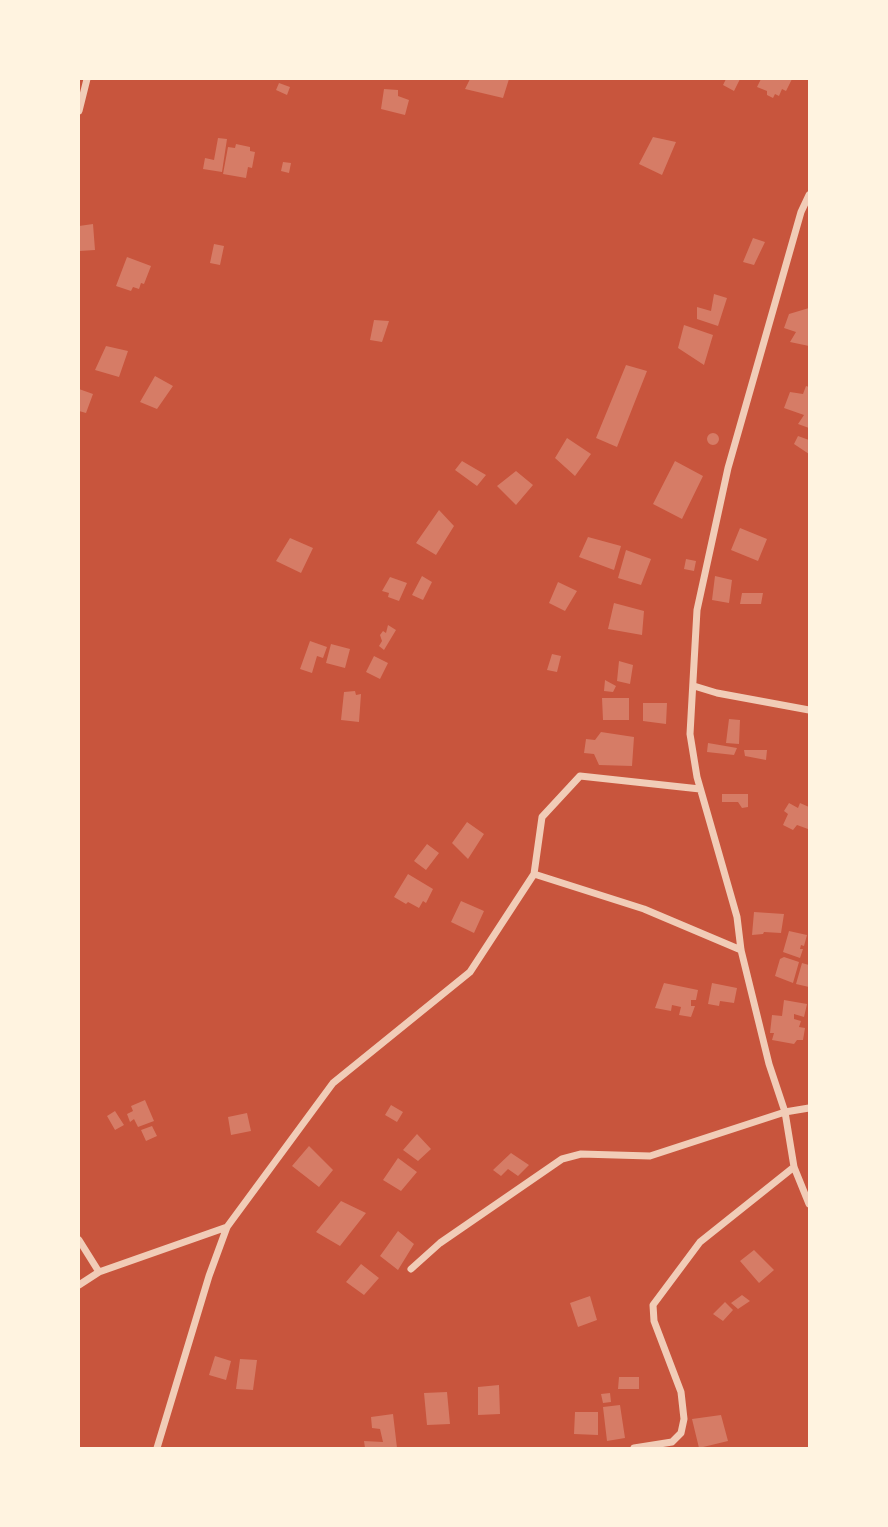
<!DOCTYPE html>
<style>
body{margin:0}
#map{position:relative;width:888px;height:1527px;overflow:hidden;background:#c8553d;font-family:"Source Serif 4",serif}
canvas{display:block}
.frame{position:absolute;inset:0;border:80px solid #fff3e0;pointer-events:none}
</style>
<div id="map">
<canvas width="888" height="1527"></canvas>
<div class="frame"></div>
</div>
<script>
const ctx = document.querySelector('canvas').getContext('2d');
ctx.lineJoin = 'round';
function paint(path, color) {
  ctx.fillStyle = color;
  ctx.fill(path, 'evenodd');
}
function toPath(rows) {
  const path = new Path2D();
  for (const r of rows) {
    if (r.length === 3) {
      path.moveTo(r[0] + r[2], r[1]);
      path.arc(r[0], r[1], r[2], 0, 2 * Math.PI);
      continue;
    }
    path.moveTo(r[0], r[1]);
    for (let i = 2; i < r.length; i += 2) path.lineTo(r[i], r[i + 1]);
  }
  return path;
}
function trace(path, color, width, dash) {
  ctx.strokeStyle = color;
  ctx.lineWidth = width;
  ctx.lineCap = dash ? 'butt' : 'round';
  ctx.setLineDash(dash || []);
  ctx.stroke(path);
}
const building = toPath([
 [470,79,509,79,503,98,465,89],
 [726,79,740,79,734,91,723,85],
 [761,79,792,79,786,91,782,89,779,96,775,94,773,98,767,95,767,91,757,87],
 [279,83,290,87,287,95,276,90],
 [384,89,398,90,398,96,409,100,405,115,381,109],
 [653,137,676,142,662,175,639,164],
 [218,138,227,139,222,172,203,169,205,158,214,160],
 [236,144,250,147,250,151,255,152,252,168,248,167,246,178,223,174,228,147,235,148],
 [283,162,291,163,289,173,281,171],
 [93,224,95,250,79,251,79,226],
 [753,238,765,242,754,265,743,262],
 [214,244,224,246,220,265,210,263],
 [127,257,151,266,144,284,141,283,139,289,133,287,131,291,116,286],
 [714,294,727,298,718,326,697,319,697,307,711,311],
 [809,308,809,346,790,342,796,332,784,328,789,314],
 [374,320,389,321,382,342,370,340],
 [684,325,713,335,704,365,678,348],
 [106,346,128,351,119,377,95,370],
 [626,365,647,371,617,447,596,438],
 [155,376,173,386,157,409,140,402],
 [806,386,809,387,809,428,798,424,804,415,784,408,790,392,803,394],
 [79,389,93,394,86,413,79,411],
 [713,439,6],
 [798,436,809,440,809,454,794,444],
 [567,438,591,454,575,476,555,458],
 [462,461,486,475,477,486,455,470],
 [675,461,703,476,682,519,653,504],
 [516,471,533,485,516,505,497,486],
 [439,510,454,526,436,555,416,543],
 [740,528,767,539,758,561,731,550],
 [588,537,621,546,614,570,579,557],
 [290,538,313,548,301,573,276,561],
 [626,550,651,559,641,585,618,578],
 [686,559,696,561,694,571,684,569],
 [422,576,432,582,423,600,412,595],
 [715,576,732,580,729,603,712,600],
 [390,577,407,583,399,601,388,597,389,593,382,591],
 [558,582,577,591,565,611,549,603],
 [742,593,763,593,761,604,740,604],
 [614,603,644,611,642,635,608,629],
 [388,625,396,630,384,650,379,646,382,641,380,635,383,631,386,633],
 [310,641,327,647,323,658,317,656,312,673,300,669],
 [331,644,350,649,345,668,326,663],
 [552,654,561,656,557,672,547,670],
 [374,656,388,663,380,679,366,672],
 [619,661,633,665,630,684,617,681],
 [605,680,616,686,613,692,604,691],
 [355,691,356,695,361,694,359,722,341,720,344,692],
 [602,698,629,698,629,720,603,720],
 [643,703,667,703,666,724,643,721],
 [729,719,740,720,739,744,726,743],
 [601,732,634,737,632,766,599,765,594,754,584,753,586,739,595,740],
 [708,743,737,748,734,755,707,752],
 [744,750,767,750,766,760,745,756],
 [722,794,748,794,748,807,742,808,738,802,722,802],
 [789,803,798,808,800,803,809,807,808,829,797,825,793,830,783,825,788,814,784,811],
 [467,822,484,834,468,859,452,843],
 [427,844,439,853,426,870,414,861],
 [408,874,433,889,426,903,423,901,419,908,408,902,406,904,394,897],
 [461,901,484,911,474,933,451,922],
 [754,912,784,914,781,933,764,932,763,934,752,935],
 [789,931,807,935,804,946,801,945,800,949,803,949,800,958,783,952],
 [784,957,799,962,793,983,775,976,780,959],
 [802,963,809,965,809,987,796,984],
 [664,983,698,990,696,1000,691,1000,691,1006,695,1006,691,1017,679,1015,681,1007,672,1005,671,1011,655,1008],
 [712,983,737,988,734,1003,720,1001,719,1006,708,1004],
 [784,1000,807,1004,804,1017,794,1014,794,1019,801,1021,799,1027,805,1028,803,1040,797,1040,794,1044,772,1040,774,1033,770,1033,772,1015,782,1016],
 [145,1100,154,1121,138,1127,134,1119,130,1122,127,1114,133,1111,131,1106],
 [391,1105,403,1112,397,1122,385,1115],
 [115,1111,124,1125,115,1130,107,1116],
 [247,1113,251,1131,231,1135,228,1117],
 [152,1126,157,1136,146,1141,141,1130],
 [417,1134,431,1149,418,1161,403,1150],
 [309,1146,333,1170,319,1187,292,1166],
 [511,1153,529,1165,518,1176,508,1169,501,1176,493,1170],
 [398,1158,417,1172,401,1191,383,1180],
 [341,1201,366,1213,340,1246,316,1232],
 [398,1231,414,1244,398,1270,380,1256],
 [754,1250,774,1270,759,1283,740,1261],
 [361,1264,379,1278,364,1295,346,1282],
 [742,1295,750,1301,738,1309,731,1303],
 [590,1296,597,1320,578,1327,570,1303],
 [725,1302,733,1310,723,1321,713,1314],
 [215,1356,231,1361,226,1380,209,1375],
 [240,1359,257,1360,253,1390,236,1389],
 [619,1377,639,1377,639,1389,618,1389],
 [499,1385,500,1414,478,1415,478,1387],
 [447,1392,450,1424,427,1425,424,1393],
 [610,1393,611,1402,603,1403,601,1394],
 [620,1405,625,1438,607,1441,603,1407],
 [575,1412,598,1412,598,1435,574,1434],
 [393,1414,397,1448,365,1448,364,1441,383,1442,380,1429,372,1428,371,1417],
 [721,1415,728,1441,699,1448,692,1419]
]);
const minor = toPath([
 [79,111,87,79],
 [809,195,801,212,728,468,697,610,690,734,697,777,737,917,741,950,769,1064,785,1112,794,1167,809,1204],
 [694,686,717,693,809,710],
 [534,874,644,909,741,950],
 [79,1240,99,1272],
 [411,1269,440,1243,562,1159,581,1154,650,1156,785,1112,809,1108],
 [79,1285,99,1272,227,1227],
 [157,1448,209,1276,227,1227,333,1083,470,972,534,874,542,817,580,776,700,789],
 [634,1448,672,1442,681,1433,684,1419,681,1392,654,1321,653,1305,700,1242,794,1167]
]);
paint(building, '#d67c66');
trace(minor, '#f1ccb7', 7);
</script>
